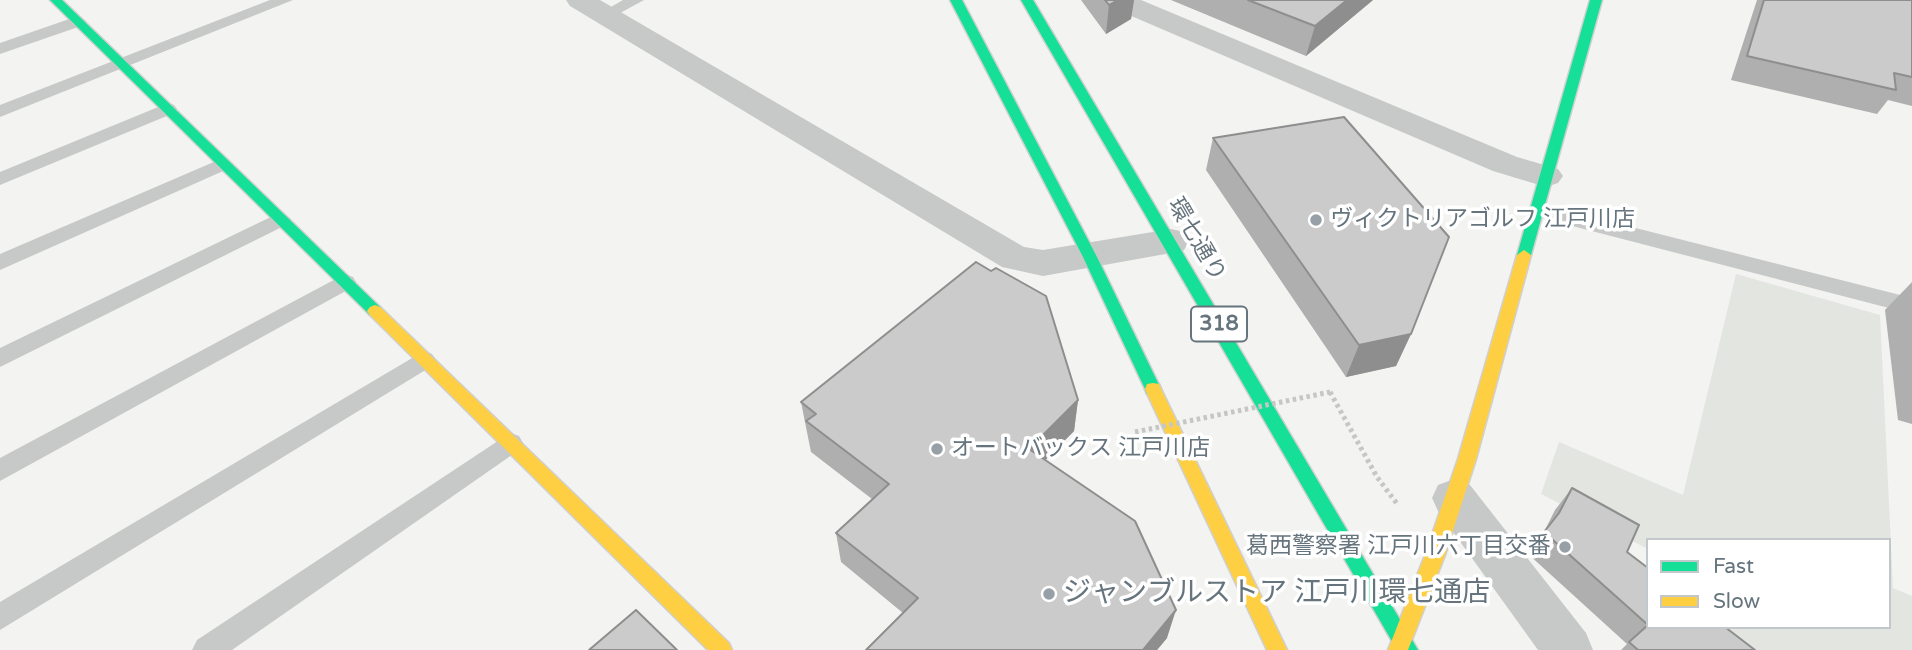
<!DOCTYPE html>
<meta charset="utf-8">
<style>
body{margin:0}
#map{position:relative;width:1912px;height:650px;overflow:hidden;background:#f3f3f1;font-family:"Varela Round",sans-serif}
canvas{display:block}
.legend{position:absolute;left:1646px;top:538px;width:245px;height:91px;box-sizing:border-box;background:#fff;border:2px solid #c2c7cb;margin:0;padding:9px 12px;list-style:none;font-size:21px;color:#66747d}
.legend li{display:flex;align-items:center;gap:14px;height:35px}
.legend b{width:35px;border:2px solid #c2c7cb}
</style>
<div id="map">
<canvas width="1912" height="650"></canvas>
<ul class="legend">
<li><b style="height:9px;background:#16e098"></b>Fast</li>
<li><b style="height:9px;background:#ffcf43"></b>Slow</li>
</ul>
</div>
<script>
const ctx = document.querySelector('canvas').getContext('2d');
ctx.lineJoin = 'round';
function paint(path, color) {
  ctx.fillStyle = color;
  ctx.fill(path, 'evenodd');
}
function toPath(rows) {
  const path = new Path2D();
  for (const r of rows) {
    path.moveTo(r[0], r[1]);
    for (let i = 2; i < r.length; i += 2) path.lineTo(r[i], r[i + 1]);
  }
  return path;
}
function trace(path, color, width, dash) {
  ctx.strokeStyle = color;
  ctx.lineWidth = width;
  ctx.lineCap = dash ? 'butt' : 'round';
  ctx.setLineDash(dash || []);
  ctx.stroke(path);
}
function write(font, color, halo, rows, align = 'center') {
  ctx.font = font + ' "Varela Round","Noto Sans JP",sans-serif';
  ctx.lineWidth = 7;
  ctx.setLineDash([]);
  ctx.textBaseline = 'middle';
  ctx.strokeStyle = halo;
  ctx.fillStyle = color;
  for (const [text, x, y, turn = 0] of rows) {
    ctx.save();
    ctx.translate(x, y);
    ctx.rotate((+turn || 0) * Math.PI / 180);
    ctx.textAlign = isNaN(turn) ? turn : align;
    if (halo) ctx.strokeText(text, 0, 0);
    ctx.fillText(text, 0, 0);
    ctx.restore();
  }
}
const green = toPath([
 [1736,274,1880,315,1893,588,1912,596,1912,650,1733,650,1696,627,1889,627,1889,540,1648,540,1648,549,1541,494,1559,442,1683,495]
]);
const path = toPath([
 [1330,392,1377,477,1398,505]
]);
const lane = toPath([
 [270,0,293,0,0,117,0,105,270,0],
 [623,0,644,0,611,18,605,20,597,15,623,0],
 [78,16,86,21,84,25,0,54,0,43,78,16],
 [168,103,174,105,177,109,174,113,0,185,0,172,168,103],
 [223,158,233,164,230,168,0,270,0,254,223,158],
 [1537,203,1912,298,1912,314,1530,215,1527,210,1537,203],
 [281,212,291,219,288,224,0,367,0,348,281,212],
 [345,274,353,277,356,282,353,287,0,481,0,458,345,274],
 [424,351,432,354,436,360,432,366,0,630,0,602,424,351],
 [510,433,519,436,523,443,519,450,232,650,192,650,197,640,510,433]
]);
const street = toPath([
 [566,0,600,0,1024,247,1043,250,1171,229,1184,232,1189,241,1184,250,1171,253,1043,276,1002,267,570,6,566,0],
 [1104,0,1141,0,1517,157,1558,169,1563,176,1558,183,1546,187,1493,171,1108,6,1104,0],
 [1454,479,1470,485,1586,633,1593,650,1538,650,1438,511,1432,498,1438,485,1454,479]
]);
const fast = toPath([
 [50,0,62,0,380,307,383,311,380,315,370,315,50,0],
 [950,0,962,0,1097,257,1161,389,1159,394,1147,394,1145,389,1083,257,950,0],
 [1021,0,1033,0,1418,650,1397,650,1021,0],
 [1590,0,1602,0,1531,255,1524,260,1517,255,1590,0]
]);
const slow = toPath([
 [1524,250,1531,255,1476,459,1445,555,1408,650,1388,650,1425,555,1458,459,1517,255,1524,250],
 [375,305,380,307,729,643,732,650,708,650,370,315,367,311,370,307,375,305],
 [1153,383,1159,384,1161,389,1287,650,1267,650,1145,389,1147,384,1153,383]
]);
const pathBridge = toPath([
 [1135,432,1330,392]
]);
const wall = toPath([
 [1081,0,1134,0,1131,19,1106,34],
 [1171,0,1373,0,1306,56],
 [1757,0,1912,0,1912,106,1888,100,1877,114,1731,80],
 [1213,138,1411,334,1396,366,1346,377,1206,170],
 [1912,282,1912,424,1898,420,1885,310],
 [1078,400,1074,431,1045,460,1167,638,1157,650,866,650,903,613,841,562,836,533,872,499,811,452,801,402],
 [1572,488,1627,552,1755,650,1621,650,1627,644,1527,553,1545,530,1555,510]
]);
const shadedWall = toPath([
 [1118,0,1134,0,1131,19,1106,34,1109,5],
 [1347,0,1373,0,1306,56,1315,26],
 [1411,334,1396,366,1346,377,1359,345],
 [1078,400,1074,431,1026,480,1029,449],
 [1176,610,1167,638,1157,650,1143,650]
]);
const building = toPath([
 [1105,0,1118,0,1109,5,1105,0],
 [1248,0,1347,0,1315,26,1248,0],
 [1764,0,1912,0,1912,77,1894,73,1896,90,1747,56,1764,0],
 [1344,117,1449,237,1411,334,1359,345,1213,138,1344,117],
 [976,262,991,271,996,268,1046,296,1078,400,1029,449,1135,521,1176,610,1143,650,866,650,918,598,836,533,889,484,806,421,816,414,801,402,976,262],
 [1572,488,1639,525,1627,552,1648,568,1648,625,1544,532,1559,513,1572,488],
 [636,610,677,650,589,650,636,610],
 [1648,625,1648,627,1725,627,1755,650,1638,650,1629,642,1648,625]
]);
const markers = [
 [1316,220,7,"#97a0a6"],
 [937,449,7,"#97a0a6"],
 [1565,547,7,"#97a0a6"],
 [1049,594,7,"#97a0a6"]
];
const shields = [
 [1219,324,56]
];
const shieldNames = [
 ["318",1219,324]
];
const poiNames = [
 ["ヴィクトリアゴルフ 江戸川店",1330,220],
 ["オートバックス 江戸川店",951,449],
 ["葛西警察署 江戸川六丁目交番",1551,547,"right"]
];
const streetNames = [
 ["環七通り",1196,240,60]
];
const nearPoinames = [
 ["ジャンブルストア 江戸川環七通店",1063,594]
];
paint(green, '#e2e5e0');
trace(fast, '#d0d0d0', 3);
trace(slow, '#d0d0d0', 3);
trace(path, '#c5c6c6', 5, [3.5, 3.5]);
paint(lane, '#c7c8c8');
paint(street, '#c7c8c8');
paint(fast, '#16e098');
paint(slow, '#ffcf43');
trace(pathBridge, '#c5c6c6', 5, [3.5, 3.5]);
paint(wall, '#aeafae');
paint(shadedWall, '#8d8e8d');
paint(building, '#cacbca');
trace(building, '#8d8e8d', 2);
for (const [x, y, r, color] of markers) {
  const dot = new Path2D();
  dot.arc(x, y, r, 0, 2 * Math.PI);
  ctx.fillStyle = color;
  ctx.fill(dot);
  trace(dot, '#fff', 2.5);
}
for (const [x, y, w] of shields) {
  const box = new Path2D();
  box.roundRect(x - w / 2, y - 17.5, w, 35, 5);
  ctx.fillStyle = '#fff';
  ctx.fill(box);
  trace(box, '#66747d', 2);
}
write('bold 21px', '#66747d', null, shieldNames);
write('23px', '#66747d', '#fff', poiNames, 'left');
write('23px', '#66747d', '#fff', streetNames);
write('28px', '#66747d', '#fff', nearPoinames, 'left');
</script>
